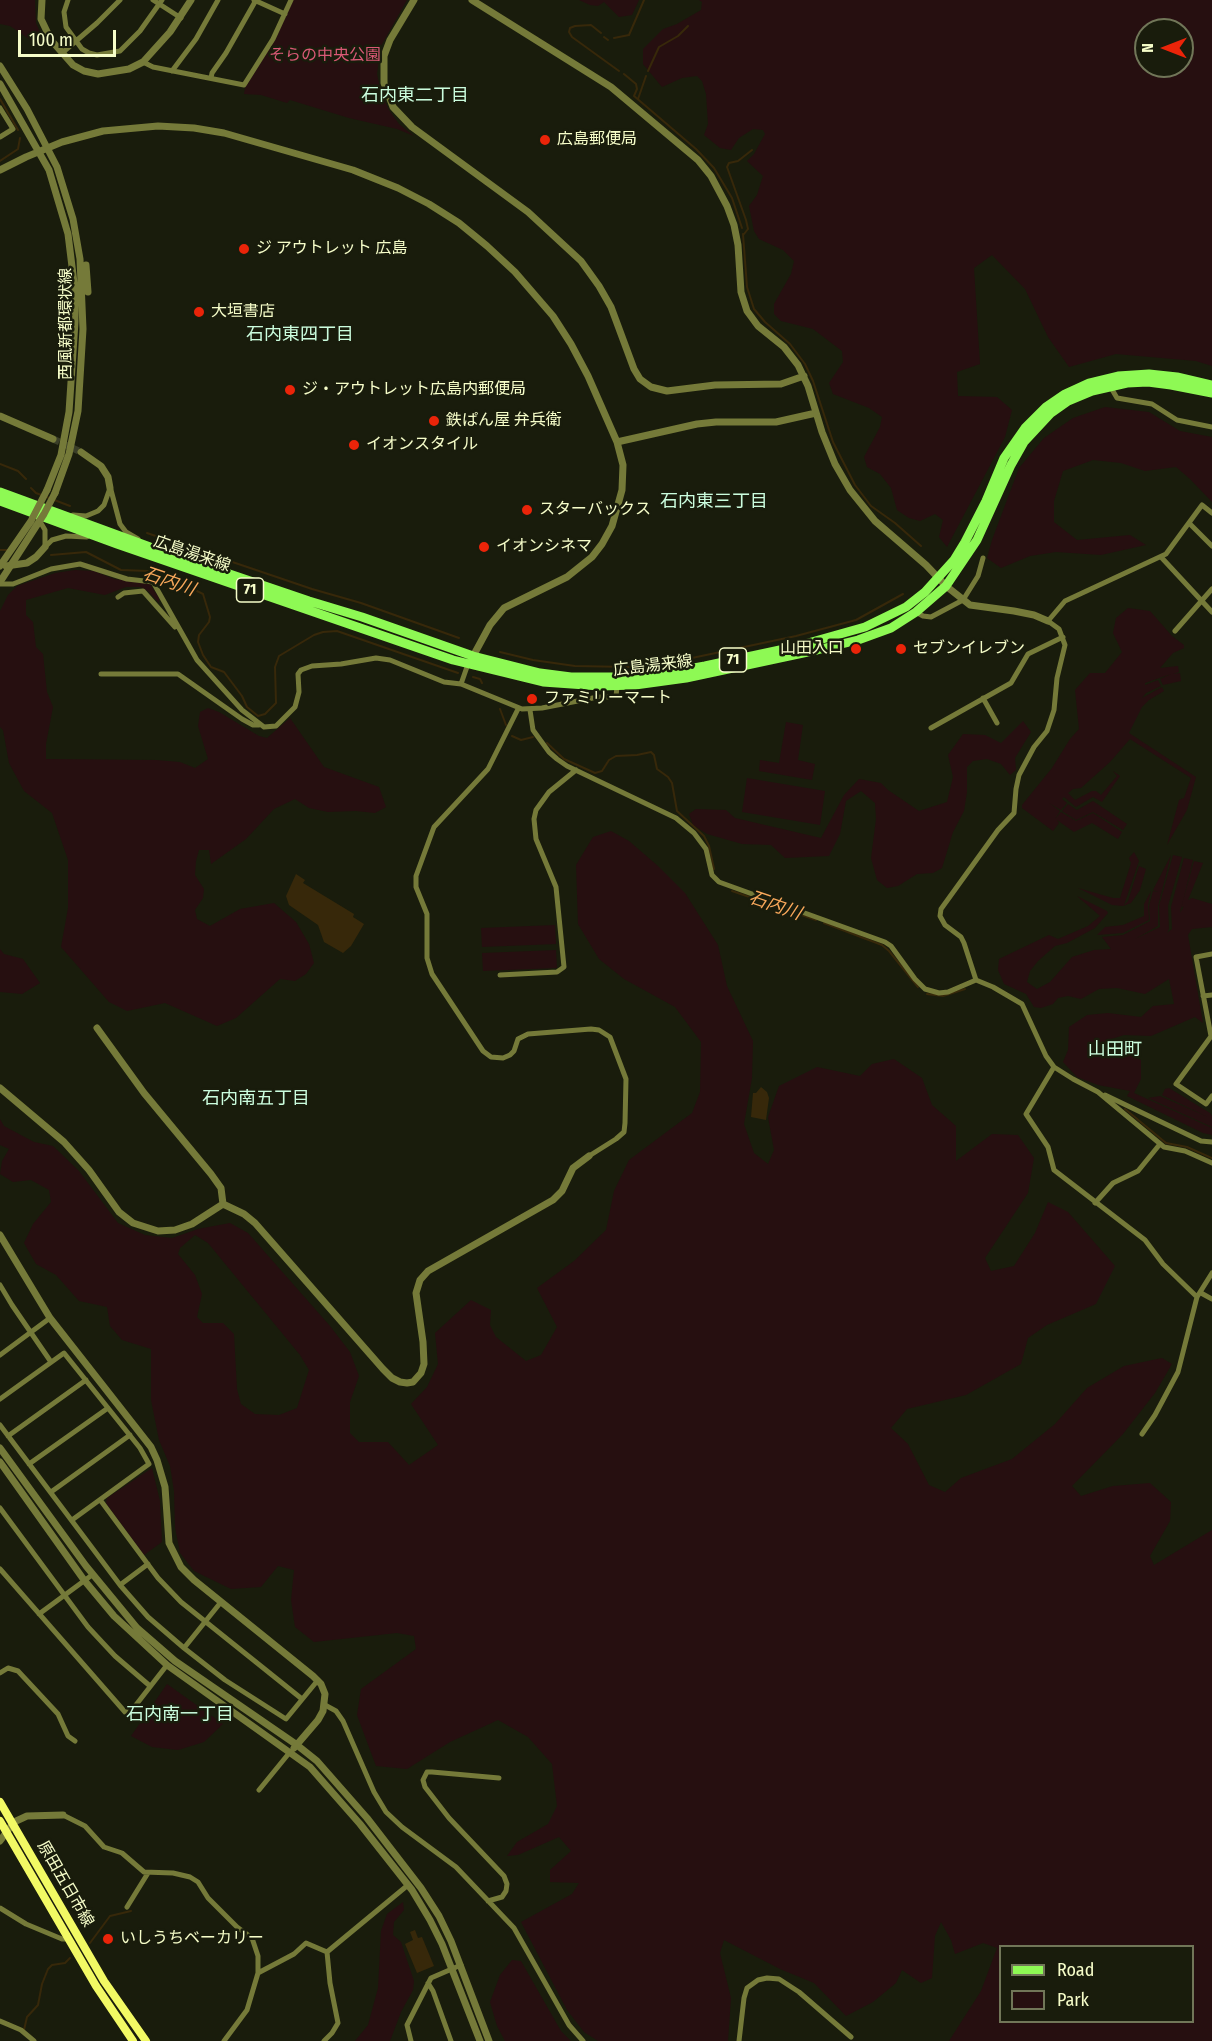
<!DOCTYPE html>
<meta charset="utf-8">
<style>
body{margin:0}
#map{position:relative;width:1212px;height:2041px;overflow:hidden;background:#191c0c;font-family:"Fira Sans Condensed",sans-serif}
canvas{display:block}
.legend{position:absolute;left:999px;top:1945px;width:195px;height:78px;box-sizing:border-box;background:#191c0c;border:2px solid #717658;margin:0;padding:8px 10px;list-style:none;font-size:18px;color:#f6fdc9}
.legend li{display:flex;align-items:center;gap:12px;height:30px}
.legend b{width:30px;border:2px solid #717658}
.north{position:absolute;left:1134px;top:18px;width:60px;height:60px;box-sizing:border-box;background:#191c0c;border:2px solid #717658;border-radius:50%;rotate:270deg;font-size:16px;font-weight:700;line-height:24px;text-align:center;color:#f6fdc9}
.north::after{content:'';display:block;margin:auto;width:21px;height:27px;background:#ea2409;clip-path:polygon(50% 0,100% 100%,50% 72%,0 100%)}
.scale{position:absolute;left:18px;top:30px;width:98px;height:27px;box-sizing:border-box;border:3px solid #f6fdc9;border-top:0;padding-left:8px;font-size:18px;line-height:21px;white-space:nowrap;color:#f6fdc9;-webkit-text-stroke:4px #191c0c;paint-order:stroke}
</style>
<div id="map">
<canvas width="1212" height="2041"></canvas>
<ul class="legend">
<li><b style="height:8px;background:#8ef954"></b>Road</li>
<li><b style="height:16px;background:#260f10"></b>Park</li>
</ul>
<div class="north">N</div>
<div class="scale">100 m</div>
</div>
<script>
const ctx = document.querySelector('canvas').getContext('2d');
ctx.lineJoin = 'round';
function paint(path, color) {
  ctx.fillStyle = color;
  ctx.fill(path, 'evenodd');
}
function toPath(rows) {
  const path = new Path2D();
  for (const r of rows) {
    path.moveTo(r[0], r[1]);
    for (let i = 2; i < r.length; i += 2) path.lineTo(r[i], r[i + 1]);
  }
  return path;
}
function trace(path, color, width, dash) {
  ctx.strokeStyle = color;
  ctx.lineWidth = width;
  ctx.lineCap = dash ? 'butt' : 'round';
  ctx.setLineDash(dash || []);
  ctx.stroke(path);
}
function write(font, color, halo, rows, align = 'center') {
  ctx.font = font + ' "Fira Sans Condensed","Noto Sans JP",sans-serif';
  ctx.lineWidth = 5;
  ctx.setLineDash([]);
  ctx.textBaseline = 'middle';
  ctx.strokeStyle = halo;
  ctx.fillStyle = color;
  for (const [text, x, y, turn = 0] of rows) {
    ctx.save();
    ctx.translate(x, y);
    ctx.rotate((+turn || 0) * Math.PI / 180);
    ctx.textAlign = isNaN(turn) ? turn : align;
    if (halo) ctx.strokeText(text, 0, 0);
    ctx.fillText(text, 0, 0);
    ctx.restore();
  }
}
const green = toPath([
 [0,0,35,0,36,23,44,41,35,43,10,26,0,24],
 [293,0,407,0,381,46,377,74,381,93,389,110,399,124,414,136,397,129,349,118,290,100,287,103,261,95,244,94,245,88,275,40],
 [579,0,639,0,632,15,619,17,604,2,598,6,590,5],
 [699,0,1212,0,1212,366,1196,361,1116,354,1069,367,1048,337,1025,289,992,255,974,268,980,364,957,372,958,396,997,397,1012,410,1005,437,947,547,939,537,943,520,935,514,920,521,909,518,897,510,891,488,880,474,867,467,864,457,880,427,882,417,869,408,833,394,829,383,843,362,842,351,813,329,781,321,774,314,774,304,791,274,794,261,783,250,759,239,754,231,749,206,757,195,763,176,747,161,754,154,765,134,763,130,753,129,739,138,731,150,720,148,704,135,708,124,706,94,702,81,697,76,682,78,662,87,643,64,643,49,663,29,677,24,701,10,702,2],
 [1146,30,1182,30,1182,66,1146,66],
 [1105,407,1149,412,1180,431,1212,437,1212,502,1190,479,1176,467,1145,471,1121,463,1093,460,1063,471,1054,501,1054,522,1077,540,1130,535,1146,545,1101,555,1056,552,1030,556,1001,568,987,558,992,540,1019,468,1044,438,1073,418],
 [75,570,94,571,114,579,150,584,159,598,159,603,148,591,141,587,126,587,105,595,68,588,26,600,26,615,33,622,36,647,43,654,47,692,53,707,46,744,46,759,156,760,180,762,195,768,208,759,198,726,200,712,208,708,219,712,259,736,267,738,290,718,324,767,379,787,386,807,375,813,356,811,328,812,309,808,295,799,274,809,246,839,211,864,209,850,199,850,196,861,195,875,204,889,203,898,195,910,197,919,210,926,240,909,274,903,296,922,309,944,314,963,306,974,295,981,280,979,236,1018,217,1026,165,1003,127,1011,109,1002,61,947,68,908,68,860,52,813,24,791,9,763,3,730,0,727,0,611,8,595,17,586,55,573],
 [1128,608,1150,611,1172,636,1184,645,1184,648,1173,653,1160,668,1178,666,1179,672,1173,674,1180,673,1181,681,1163,685,1160,679,1171,674,1145,683,1145,685,1158,680,1161,686,1146,693,1142,698,1162,687,1164,691,1149,700,1142,707,1129,733,1196,777,1187,810,1167,845,1179,800,1184,798,1191,778,1130,739,1110,762,1081,788,1073,789,1068,793,1075,800,1092,791,1096,791,1101,795,1117,776,1113,771,1120,776,1102,802,1093,797,1076,807,1064,797,1062,799,1067,803,1061,810,1049,803,1060,811,1055,819,1061,812,1076,821,1093,813,1122,832,1118,839,1092,823,1074,832,1057,820,1059,823,1053,831,1022,808,1022,805,1052,768,1070,739,1079,729,1075,690,1090,673,1105,673,1122,652,1113,633,1116,618],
 [1023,721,1031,732,1015,758,1016,770,1010,775,1001,764,987,759,973,761,967,767,967,792,964,811,953,832,942,868,933,873,917,874,898,886,887,888,877,880,871,858,876,819,875,803,861,791,846,801,840,834,829,856,785,858,771,845,742,844,707,834,693,825,689,814,696,809,726,810,735,818,821,838,844,795,859,779,881,783,888,790,919,811,947,802,953,777,948,755,963,734,985,735,1001,743],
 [786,722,803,725,798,760,815,764,812,780,759,771,760,760,779,763],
 [747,778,825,791,820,825,742,812],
 [1093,801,1127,824,1123,830,1093,812,1076,820,1062,811,1068,804,1077,810],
 [611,831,629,841,658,866,685,893,718,945,727,986,753,1041,752,1078,744,1124,754,1153,768,1164,774,1150,768,1117,779,1086,817,1067,860,1076,872,1064,894,1059,922,1078,932,1105,956,1126,956,1161,992,1134,1018,1135,1034,1158,1028,1193,985,1258,991,1271,1014,1266,1035,1233,1048,1202,1068,1212,1115,1266,1096,1304,1047,1325,1028,1338,1021,1364,966,1395,907,1409,891,1428,908,1444,929,1485,945,1492,961,1478,1012,1459,1055,1424,1087,1388,1124,1366,1162,1358,1172,1364,1155,1393,1123,1434,1072,1486,1081,1496,1113,1486,1150,1483,1171,1502,1170,1521,1150,1556,1154,1565,1212,1530,1212,2041,949,2041,981,1991,997,1948,983,1943,955,1954,951,1940,941,1922,935,1936,932,1978,921,1983,902,1970,896,1983,873,2002,846,2016,814,1983,780,1969,724,1940,720,1953,731,1998,728,2041,598,2041,584,2032,567,2010,521,1922,572,1894,579,1883,550,1882,550,1870,571,1851,559,1837,518,1855,507,1856,517,1842,548,1824,557,1806,552,1764,528,1737,498,1720,450,1742,407,1769,376,1766,357,1715,361,1689,416,1649,414,1636,397,1633,314,1642,295,1627,291,1600,294,1570,278,1566,261,1587,231,1589,194,1571,180,1553,175,1527,174,1491,170,1466,159,1440,151,1400,151,1349,122,1340,110,1326,107,1307,79,1301,56,1275,36,1264,24,1243,33,1224,51,1202,49,1190,31,1180,13,1182,0,1174,2,1161,9,1149,0,1145,0,1119,4,1126,34,1142,53,1146,79,1171,118,1223,145,1235,172,1238,198,1229,230,1223,248,1233,330,1326,350,1352,359,1376,350,1402,350,1433,359,1442,388,1442,409,1465,438,1445,411,1404,427,1387,438,1364,435,1333,471,1300,491,1310,490,1325,496,1337,526,1361,541,1355,557,1327,537,1288,574,1261,606,1230,614,1191,629,1160,692,1113,700,1092,701,1042,675,1007,624,979,599,959,578,924,576,865,593,837],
 [195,1235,208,1243,300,1355,309,1370,297,1408,279,1415,255,1414,241,1404,237,1389,234,1334,223,1323,203,1323,197,1317,202,1294,195,1275,178,1254,180,1248],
 [1000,1946,1192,1946,1192,2022,1000,2022],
 [1134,852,1139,861,1124,905,1128,901,1139,866,1146,869,1140,890,1131,903,1123,906,1112,905,1078,888,1113,898,1120,898,1131,863,1129,858],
 [1171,855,1158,906,1158,926,1135,939,1160,927,1159,906,1173,855,1182,857,1168,906,1169,929,1167,933,1172,929,1171,907,1184,858,1193,860,1180,913,1184,906,1181,908,1194,861,1203,863,1188,900,1192,898,1212,904,1212,927,1192,929,1188,935,1203,1023,1195,1017,1151,1036,1124,1035,1105,1041,1115,1050,1141,1060,1141,1079,1134,1093,1212,1128,1212,1135,1203,1133,1127,1096,1130,1091,1098,1085,1077,1077,1063,1062,1068,1050,1069,1027,1087,1015,1108,1013,1141,1017,1153,1006,1174,1004,1169,979,1145,994,1117,988,1099,989,1081,999,1068,996,1058,998,1053,1004,1041,1008,1034,1007,1026,994,1004,984,998,970,999,959,1049,935,1058,939,1088,926,1100,916,1077,896,1107,911,1108,913,1095,928,1067,943,1055,946,1038,961,1030,971,1027,982,1037,989,1050,982,1072,957,1094,950,1111,949,1102,937,1123,935,1150,921,1149,906,1153,891,1158,892,1153,890],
 [1151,891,1148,905,1149,920,1123,933,1097,935,1105,927,1123,925,1144,916,1144,904],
 [555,925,556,944,482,947,481,928],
 [0,949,4,954,23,959,40,983,22,994,0,992],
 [556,950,557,968,483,971,482,953],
 [1169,1088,1210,1113,1212,1116,1212,1127,1148,1098,1160,1096,1208,1117,1162,1095,1165,1089],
 [152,1468,160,1501,162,1542,144,1555,106,1503,107,1498],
 [167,1684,223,1724,204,1742,178,1750,152,1747,131,1736],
 [403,1902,404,1910,394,1922,393,1935,401,1942,414,1981,413,1990,401,2012,390,2041,355,2041,368,2025,378,1988,381,1931,387,1914],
 [512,1960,521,1961,561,2031,571,2041,505,2041,497,2026,490,2002,500,1975]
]);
const water = toPath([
 [296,874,305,880,303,883,354,914,353,917,364,924,351,946,343,953,324,942,318,925,289,905,286,896],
 [761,1087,767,1092,769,1098,766,1120,751,1117,753,1093,756,1093],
 [415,1930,418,1938,422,1937,434,1966,417,1973,405,1944,413,1940,410,1932]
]);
const stream = toPath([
 [601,33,591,25,575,26,570,28,569,32,572,37,619,71],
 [604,37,608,40],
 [614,38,629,35,644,0],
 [648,71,659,47,678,36,688,26],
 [624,74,636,84,637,89,634,96,696,149,714,168,732,198,742,228],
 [0,99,18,130],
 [638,99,646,76],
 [0,161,18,149,20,138],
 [743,234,747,287,754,309,765,322,790,344,805,364,813,381,833,442,855,485,871,506,895,523,921,546],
 [744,234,748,229,746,220,727,167,729,163,738,161,752,150],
 [0,464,18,471,26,479],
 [31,488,36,493,70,506],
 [147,533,312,589,361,603,459,638],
 [0,550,8,550],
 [51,555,86,552,121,570,148,571,160,575,172,584,195,590,203,594,210,617,209,622,199,635,198,642,203,655,211,667,224,672,242,696,247,707,258,716,265,714,276,703,275,667,279,656,314,635,323,632,337,631,458,673],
 [500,652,533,660,575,666,630,667,673,662,796,636,856,620,903,594],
 [473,677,480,679,482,683],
 [500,709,506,725],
 [512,736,521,740,533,737],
 [547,743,564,759,595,773,602,771,609,760,616,756,637,755,651,752,654,755,657,769,668,777,672,783,677,811,704,836,709,846,714,869],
 [732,891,816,920],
 [824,923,882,945,889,951,918,987],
 [927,994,943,996,965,989],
 [1125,1109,1166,1143,1187,1147,1212,1158],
 [90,1943,110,1916,131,1911],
 [24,2030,27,2017,38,2005,42,1984,48,1969,52,1965,65,1963,70,1958]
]);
const tertiaryTunnel = toPath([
 [53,439,81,452]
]);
const minor = toPath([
 [68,0,64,12,66,27,82,49,89,53,97,55,120,51,140,31,162,0],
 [153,0,181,18],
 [254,0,285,14],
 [62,53,97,23,120,0],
 [143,62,153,67,244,85,273,39,291,0],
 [172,71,196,39,218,0],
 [211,78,212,73,226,53,256,0],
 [0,108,13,129,0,137],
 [1110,386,1117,398,1152,404,1177,420,1212,427],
 [111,490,120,524,126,532,138,539],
 [1212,513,1202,505,1166,554,1065,601,1048,621,1059,629,1065,645,1057,678,1054,710,1047,731,1034,747,1019,775,1016,789,1014,813,998,830,941,909,940,916,945,925,961,937,964,943,976,980,993,987,1022,1004,1046,1056,1054,1067,1073,1079,1098,1092,1164,1147,1185,1151,1212,1163],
 [73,515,86,516,98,511,104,505,110,488],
 [38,518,45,530,45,546],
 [1190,524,1212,546],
 [45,547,52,540,66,536,87,537],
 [1161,557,1212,612],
 [0,584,13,584,51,569,80,564,127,579,153,582,197,660,242,710,264,727,276,726,295,707,299,692,298,674,301,670,312,666,341,664,376,658,390,660,444,682,461,684,522,709,542,708,598,697,616,697,617,686],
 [118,597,124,593,143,591,175,627],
 [916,612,923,616,931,617,963,600,978,576,983,558],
 [1175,631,1212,589],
 [101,674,178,674,242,719,253,725,259,725],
 [461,684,468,664],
 [983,698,997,723],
 [518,709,488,769,434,827,416,876,416,887,427,914,427,958,432,974,483,1051,491,1057,503,1058,510,1055,514,1051,518,1039,528,1034,591,1029,599,1030,610,1037,626,1079,625,1123,624,1132,616,1139,589,1156],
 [530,710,533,730,549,752,557,759,567,766,676,818,694,833,706,849,712,875,719,882,885,942,891,946,915,979,925,989,939,993,948,992,976,980],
 [931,728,1011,683,1028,654,1063,637],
 [500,975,557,972,564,967,556,887,536,839,534,819,536,810,549,792,576,770],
 [1203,996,1212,995],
 [1212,1035,1176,1084,1206,1104,1212,1096],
 [1211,1036,1196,957,1212,954],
 [1054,1067,1026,1114,1048,1147,1054,1170,1145,1240,1163,1264,1197,1297],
 [1105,1095,1201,1141,1212,1142],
 [1095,1203,1113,1183,1138,1171,1160,1144],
 [0,1285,12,1305,51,1362],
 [1201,1293,1212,1299],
 [0,1355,50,1318],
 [0,1399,64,1353,140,1448,149,1464,72,1520],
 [0,1425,120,1585,148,1617,184,1648,225,1680,286,1719,318,1680],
 [1142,1434,1155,1415,1178,1372,1197,1297,1212,1273],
 [8,1436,86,1380],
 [29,1464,108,1408],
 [51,1492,130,1435],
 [101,1501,158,1578,181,1602,302,1699],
 [0,1508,88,1627,115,1656,150,1686],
 [0,1569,125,1712,132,1710,167,1665],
 [120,1585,148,1564],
 [39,1614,92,1575],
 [184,1648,221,1602],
 [0,1673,8,1668,18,1671,58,1714,68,1736,75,1741],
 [325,1705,336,1711,343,1721,374,1792,386,1812,402,1827,456,1867,514,1928,569,2025,583,2041],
 [259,1790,290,1752],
 [63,1815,85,1826,104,1847,122,1853,144,1872,173,1873,190,1877,198,1882,208,1898,237,1927,252,1938,258,1956,258,1973],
 [488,1901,502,1897,506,1891,507,1884,504,1876,449,1818,425,1787,423,1780,427,1772,432,1772,499,1778],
 [127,1907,148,1873],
 [0,1908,26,1924,62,1939,69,1939],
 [428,1983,433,1991,451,2041],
 [0,2021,21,2030,34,2041],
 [224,2041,247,2010,258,1973,294,1954,306,1943,327,1952,408,1885],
 [324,2041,332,2033,338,2023,330,1983,327,1952],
 [411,2041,407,2025,431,1978,461,1965],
 [739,2041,744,1998,747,1988,758,1980,767,1978,779,1979,799,1992,851,2037]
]);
const tertiary = toPath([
 [42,0,41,19,51,40,73,65,84,71,98,74,129,69,143,62,170,32,191,0],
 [414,0,390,40,384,56,384,83,393,107,412,127,528,212,581,261,599,286,611,307,634,369,640,379,651,387,667,391,715,385,781,384,804,376],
 [472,0,611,87,698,160,711,176,727,206,734,225,738,245,741,292,747,311,758,326,784,347,798,365,808,386,822,432,835,464,850,490,875,521,926,565,946,586,970,605,1014,611,1034,615,1048,621],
 [0,66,27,109,57,167,73,219,80,259,83,329,78,411,69,454,55,493],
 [0,84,49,170,68,234,75,291,75,322,69,412,61,455,47,490],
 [0,170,26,157,62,142,103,131,158,126,194,128,224,133,353,170,398,188,429,204,459,223,487,246,515,272,553,316,571,344,588,376,617,442,623,465,622,490,612,526,602,544,592,557,567,577,504,608,490,625,471,660],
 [86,265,88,292],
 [0,416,53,439],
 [617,442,697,424,716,422,776,422,816,413],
 [81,452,101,466,108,477,110,488],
 [6,566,27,563,36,557,45,547],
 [97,1028,144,1093,211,1174,221,1188,223,1204],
 [0,1088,64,1142,89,1170,119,1212,133,1223,158,1231,175,1230,192,1224,223,1204],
 [223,1204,244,1214,255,1223,383,1369,392,1378,400,1382,407,1383,413,1382,421,1373,424,1364,423,1342,416,1293,420,1280,428,1271,553,1200,562,1191,573,1168,589,1156],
 [0,1235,50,1318,151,1447,157,1460,165,1487,169,1543,181,1567,194,1580,313,1676,321,1684,325,1694,323,1711,318,1720,294,1748],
 [0,1448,86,1566,137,1628,175,1661,297,1745,317,1761,367,1818,421,1888,439,1916,451,1941,489,2041],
 [0,1462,84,1580,114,1616,167,1665,310,1767,360,1824,412,1890,430,1920,442,1944,480,2041],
 [0,1841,14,1822,27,1816,63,1815]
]);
const secondary = toPath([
 [0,1802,104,1981,146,2041],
 [0,1821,96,1986,133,2041]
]);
const primary = toPath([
 [0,492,150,547,309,601,362,617,473,656,540,673,571,677,644,677,705,666,794,647,865,627,906,607,925,592,954,560,965,542,986,501,1004,458,1025,428,1046,407,1065,394,1089,383,1118,376,1149,374,1177,377,1212,385],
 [0,501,117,544,453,660,543,682,600,686,635,685,686,678,817,650,858,640,891,628,916,612,946,586,977,540,1011,465,1024,442,1051,413,1068,401,1092,391,1127,383,1148,382,1171,385,1212,393]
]);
const tertiaryBridge = toPath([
 [0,566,31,521,47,490],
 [0,582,44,514,55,493]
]);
const markers = [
 [545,140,6,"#ea2409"],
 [244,249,6,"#ea2409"],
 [199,312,6,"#ea2409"],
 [290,390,6,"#ea2409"],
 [434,421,6,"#ea2409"],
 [354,445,6,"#ea2409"],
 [527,510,6,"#ea2409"],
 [484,547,6,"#ea2409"],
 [856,649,6,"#ea2409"],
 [901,649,6,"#ea2409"],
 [532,699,6,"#ea2409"],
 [108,1939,6,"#ea2409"]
];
const shields = [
 [250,590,27],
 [733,660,27]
];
const shieldNames = [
 ["71",250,590],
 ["71",733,660]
];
const parkNames = [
 ["そらの中央公園",325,56]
];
const poiNames = [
 ["広島郵便局",557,140],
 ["ジ アウトレット 広島",256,249],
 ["大垣書店",211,312],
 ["ジ・アウトレット広島内郵便局",302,390],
 ["鉄ぱん屋 弁兵衛",446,421],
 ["イオンスタイル",366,445],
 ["スターバックス",539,510],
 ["イオンシネマ",496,547],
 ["山田入口",844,649,"right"],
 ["セブンイレブン",913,649],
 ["ファミリーマート",544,699],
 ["いしうちベーカリー",120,1939]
];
const streetNames = [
 ["西風新都環状線",67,324,-90],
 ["広島湯来線",192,554,19],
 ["広島湯来線",653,666,-7],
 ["原田五日市線",65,1884,60]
];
const neighbourhoodNames = [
 ["石内東二丁目",415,96],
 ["石内東四丁目",300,335],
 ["石内東三丁目",714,502],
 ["山田町",1115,1050],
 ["石内南五丁目",256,1099],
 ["石内南一丁目",180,1715]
];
const waterNames = [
 ["石内川",169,582,19],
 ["石内川",775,906,19]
];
paint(green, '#260f10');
paint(water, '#37280a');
trace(stream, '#37280a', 2);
trace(tertiaryTunnel, '#3a3e28', 7, [7, 3.5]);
trace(minor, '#757a39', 5);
trace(tertiary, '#757a39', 7);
trace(secondary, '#f2f964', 8);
trace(primary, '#8ef954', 9);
trace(tertiaryBridge, '#757a39', 7);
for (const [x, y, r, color] of markers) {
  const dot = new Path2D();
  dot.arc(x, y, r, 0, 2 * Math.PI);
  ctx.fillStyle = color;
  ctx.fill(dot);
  trace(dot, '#191c0c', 2);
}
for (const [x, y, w] of shields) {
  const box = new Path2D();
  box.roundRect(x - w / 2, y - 12, w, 24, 4.5);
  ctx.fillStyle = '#191c0c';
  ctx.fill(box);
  trace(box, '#f6fdc9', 1.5);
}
write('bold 15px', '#f6fdc9', null, shieldNames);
write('16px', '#d95976', '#191c0c', parkNames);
write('16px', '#f6fdc9', '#191c0c', poiNames, 'left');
write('16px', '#f6fdc9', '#191c0c', streetNames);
write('18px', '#cbfdde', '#191c0c', neighbourhoodNames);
write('italic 18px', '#f9a85b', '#191c0c', waterNames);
</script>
